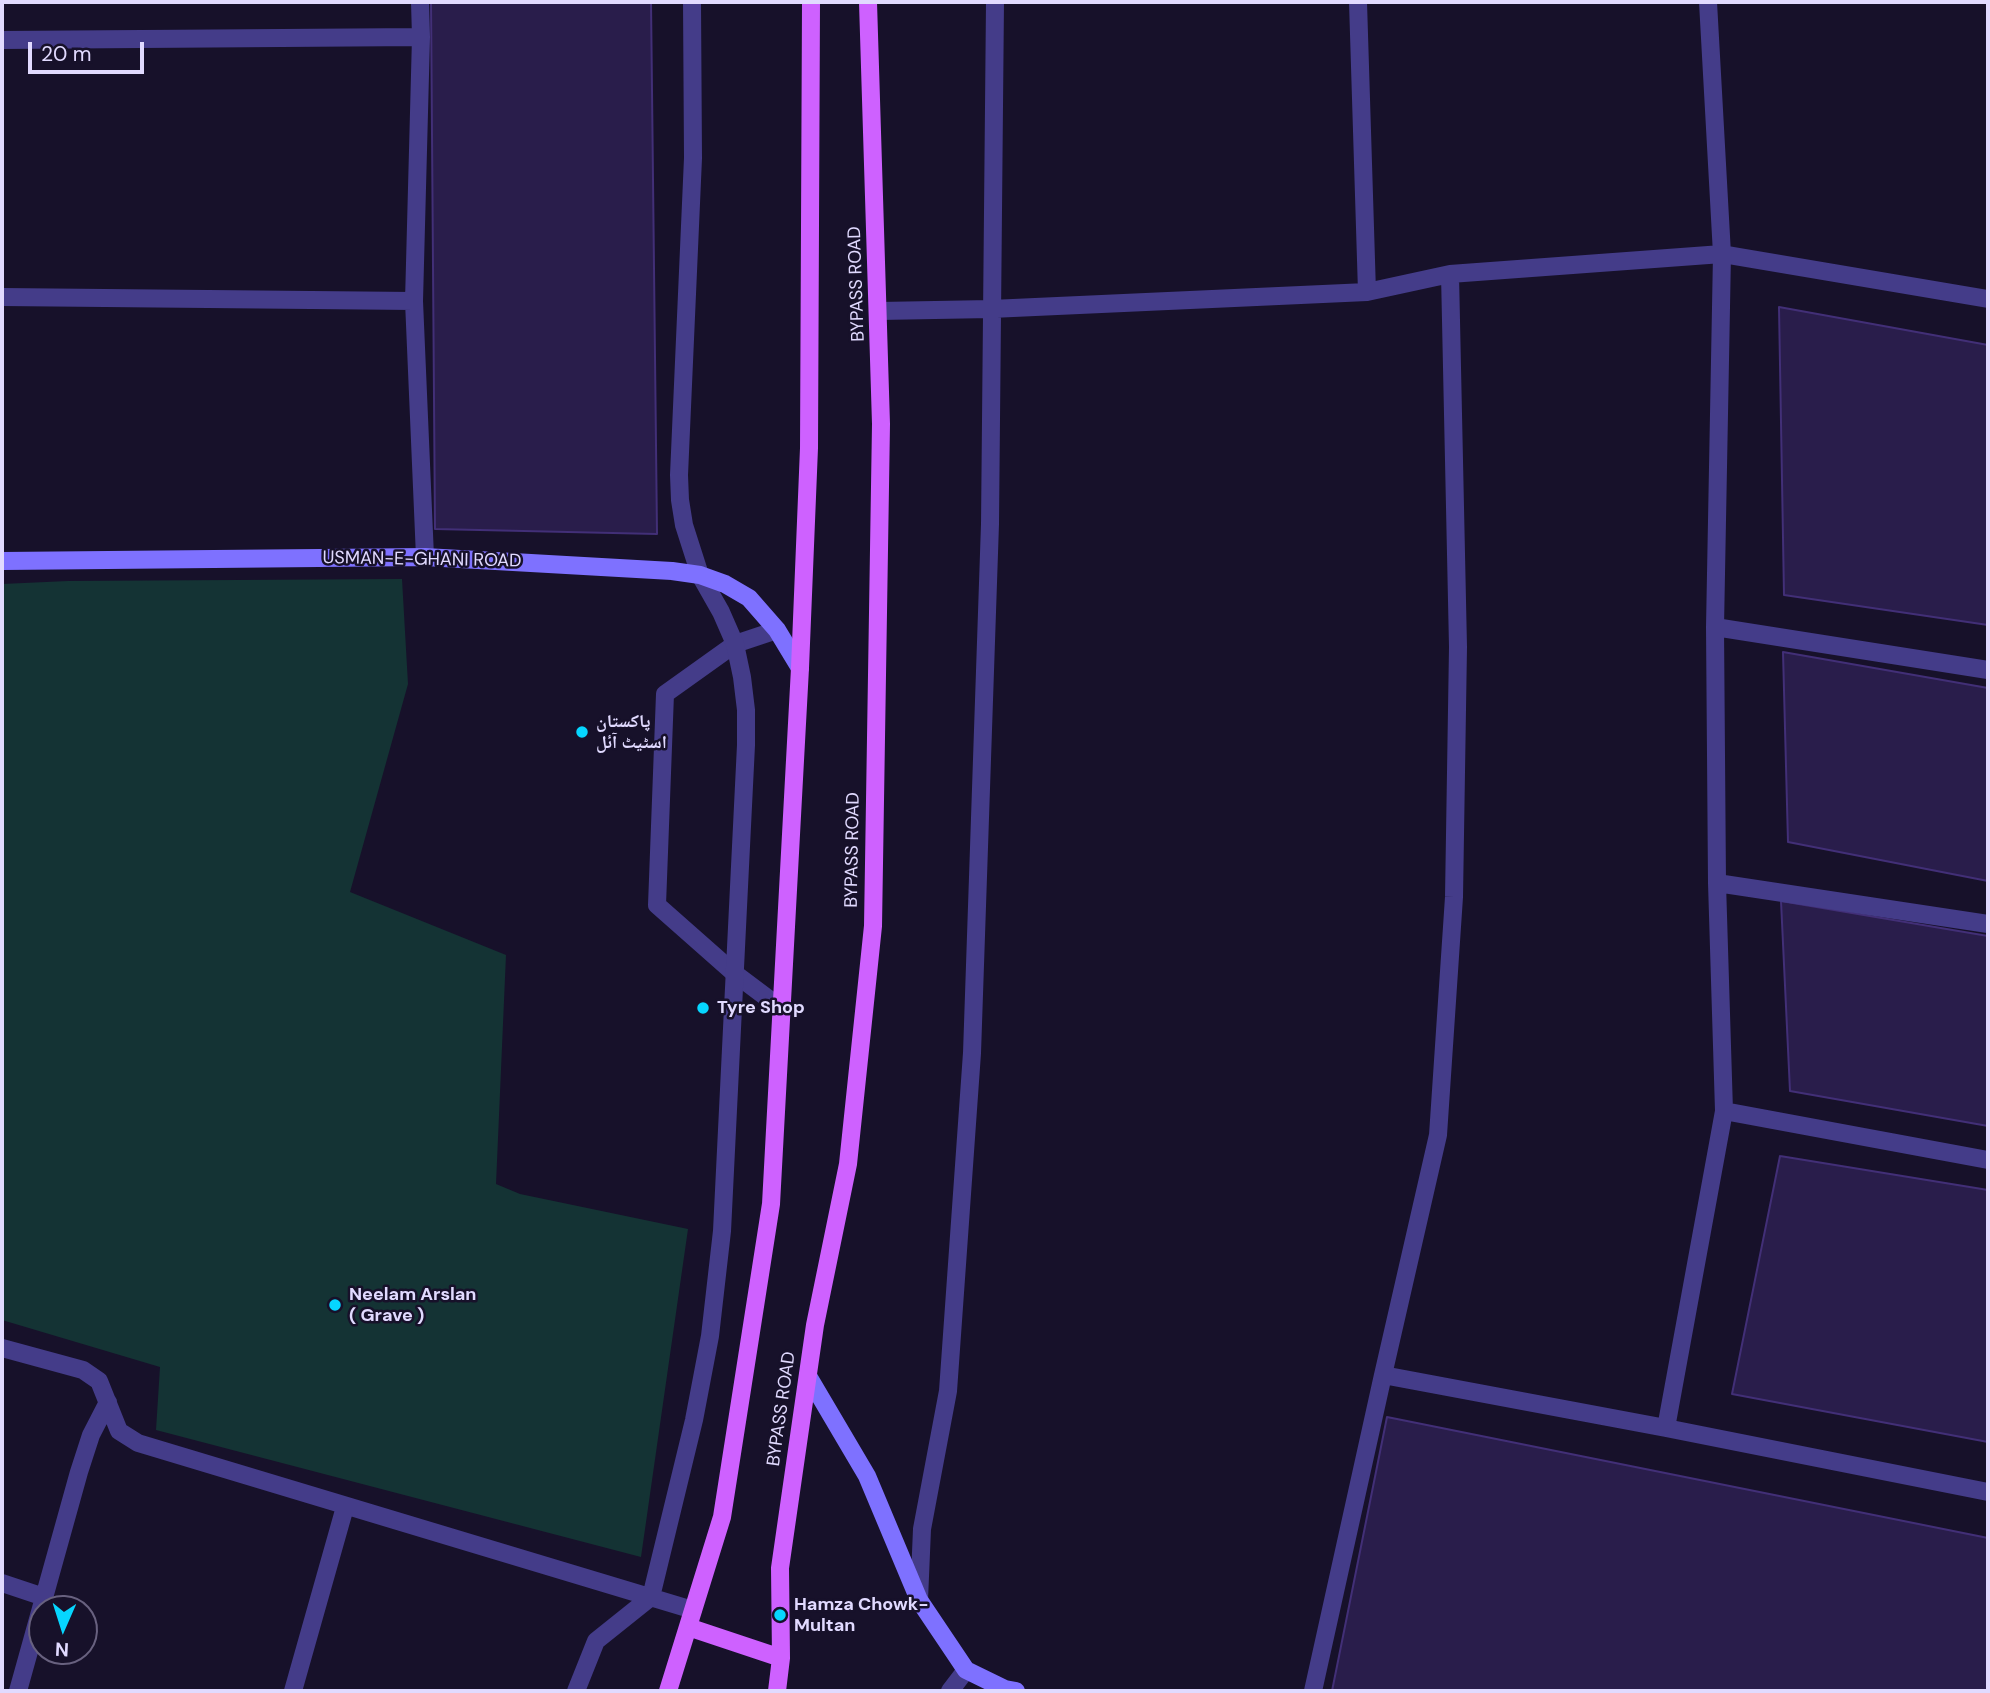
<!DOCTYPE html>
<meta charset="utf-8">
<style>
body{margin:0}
#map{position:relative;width:1990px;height:1693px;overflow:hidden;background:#17112a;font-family:"DM Sans",sans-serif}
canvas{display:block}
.frame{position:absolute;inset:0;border:4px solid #e1daff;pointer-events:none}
.north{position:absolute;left:28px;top:1595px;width:70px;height:70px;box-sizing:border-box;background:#17112a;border:2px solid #68617f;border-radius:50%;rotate:183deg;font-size:19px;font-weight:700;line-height:28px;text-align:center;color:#e1daff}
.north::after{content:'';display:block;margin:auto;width:24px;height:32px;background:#06d6ff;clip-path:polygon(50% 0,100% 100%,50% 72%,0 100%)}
.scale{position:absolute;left:28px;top:42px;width:116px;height:32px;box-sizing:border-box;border:4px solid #e1daff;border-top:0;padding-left:9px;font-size:21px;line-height:24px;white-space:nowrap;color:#e1daff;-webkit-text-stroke:5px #17112a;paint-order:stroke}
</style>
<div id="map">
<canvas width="1990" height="1693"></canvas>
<div class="frame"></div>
<div class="north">N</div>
<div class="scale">20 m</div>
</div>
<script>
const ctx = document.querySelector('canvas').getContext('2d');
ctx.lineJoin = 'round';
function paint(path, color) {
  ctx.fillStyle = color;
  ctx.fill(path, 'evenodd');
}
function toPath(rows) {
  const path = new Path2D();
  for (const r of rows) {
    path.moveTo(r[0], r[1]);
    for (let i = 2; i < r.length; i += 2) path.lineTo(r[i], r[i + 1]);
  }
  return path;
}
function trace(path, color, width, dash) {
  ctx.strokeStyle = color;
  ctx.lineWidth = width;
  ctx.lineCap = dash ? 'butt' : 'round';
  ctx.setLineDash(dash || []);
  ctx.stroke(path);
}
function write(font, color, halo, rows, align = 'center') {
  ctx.font = font + ' "DM Sans","Noto Naskh Arabic",sans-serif';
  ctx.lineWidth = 5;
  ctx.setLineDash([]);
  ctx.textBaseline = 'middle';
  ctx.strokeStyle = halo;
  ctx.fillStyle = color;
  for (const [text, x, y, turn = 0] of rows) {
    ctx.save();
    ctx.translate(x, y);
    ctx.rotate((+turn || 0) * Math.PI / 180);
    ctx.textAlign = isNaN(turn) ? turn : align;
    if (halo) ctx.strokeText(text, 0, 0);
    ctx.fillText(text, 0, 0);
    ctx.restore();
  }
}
const green = toPath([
 [402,579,408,684,350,892,506,955,496,1184,520,1194,688,1229,641,1557,156,1430,160,1367,2,1320,2,584,68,581]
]);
const building = toPath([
 [431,2,651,2,657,534,435,529,431,2],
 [1779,307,1988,345,1988,625,1784,595,1779,307],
 [1783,652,1988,688,1988,881,1788,842,1783,652],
 [1781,901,1988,936,1988,1126,1790,1091,1781,901],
 [1780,1156,1988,1190,1988,1442,1732,1394,1780,1156],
 [1387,1417,1988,1538,1988,1691,1332,1691,1387,1417]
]);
const lane = toPath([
 [777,630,735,644,665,694,657,905,734,973,782,1009]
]);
const street = toPath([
 [420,2,421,37,414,301,425,557],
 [1358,2,1367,292],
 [1708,2,1722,254,1715,627,1717,883,1724,1111,1988,1160],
 [2,40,421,37],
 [1450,274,1458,647,1454,897,1438,1135,1383,1375,1666,1428,1988,1492],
 [2,297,414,301],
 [879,311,991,309,1367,292,1450,274,1722,254,1988,299],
 [1715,627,1988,670],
 [1717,883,1988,924],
 [2,1348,83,1370,99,1381,119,1431,138,1443,693,1610],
 [1666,1428,1724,1111],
 [2,1583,44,1597],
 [919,1600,922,1529,948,1391,972,1053,990,524,995,2],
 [18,1691,79,1472,91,1435,108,1402],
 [293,1691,345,1507],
 [576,1691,596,1641,651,1597,694,1420,710,1336,722,1231,746,745,746,710,742,677,735,644,721,612,700,575,684,525,680,500,679,475,693,158,692,2],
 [950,1691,966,1670],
 [1313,1691,1383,1375]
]);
const secondary = toPath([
 [2,561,425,557,672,571,700,575,725,584,749,598,777,630,800,668],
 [808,1376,867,1476,919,1600,966,1670,1005,1689,1016,1691]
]);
const primary = toPath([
 [688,1627,781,1658],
 [668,1691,722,1517,771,1204,800,668,809,448,811,2],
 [777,1691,781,1658,780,1568,815,1325,848,1164,873,926,881,424,868,2]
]);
const markers = [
 [582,732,7,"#06d6ff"],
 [703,1008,7,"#06d6ff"],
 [335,1305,7,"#06d6ff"],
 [780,1615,7,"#06d6ff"]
];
const streetNames = [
 ["BYPASS ROAD",857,284,-92],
 ["USMAN-E-GHANI ROAD",422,560,1],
 ["BYPASS ROAD",853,850,-89],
 ["BYPASS ROAD",782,1409,-82]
];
const poiNames = [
 ["پاکستان",596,722],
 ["اسٹیٹ آئل",596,743],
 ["Tyre Shop",717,1008],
 ["Neelam Arslan",349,1295],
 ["( Grave )",349,1316],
 ["Hamza Chowk-",794,1605],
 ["Multan",794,1626]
];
paint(green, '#143334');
paint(building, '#291d4b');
trace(building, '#422f77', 2);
trace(lane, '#443c89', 18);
trace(street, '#443c89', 18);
trace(secondary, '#7e71ff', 18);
trace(primary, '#ce61ff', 18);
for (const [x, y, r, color] of markers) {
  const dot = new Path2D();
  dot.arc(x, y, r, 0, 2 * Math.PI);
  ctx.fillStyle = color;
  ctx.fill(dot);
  trace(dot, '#17112a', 2.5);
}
write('18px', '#e1daff', '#17112a', streetNames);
write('bold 18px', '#e1daff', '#17112a', poiNames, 'left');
</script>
